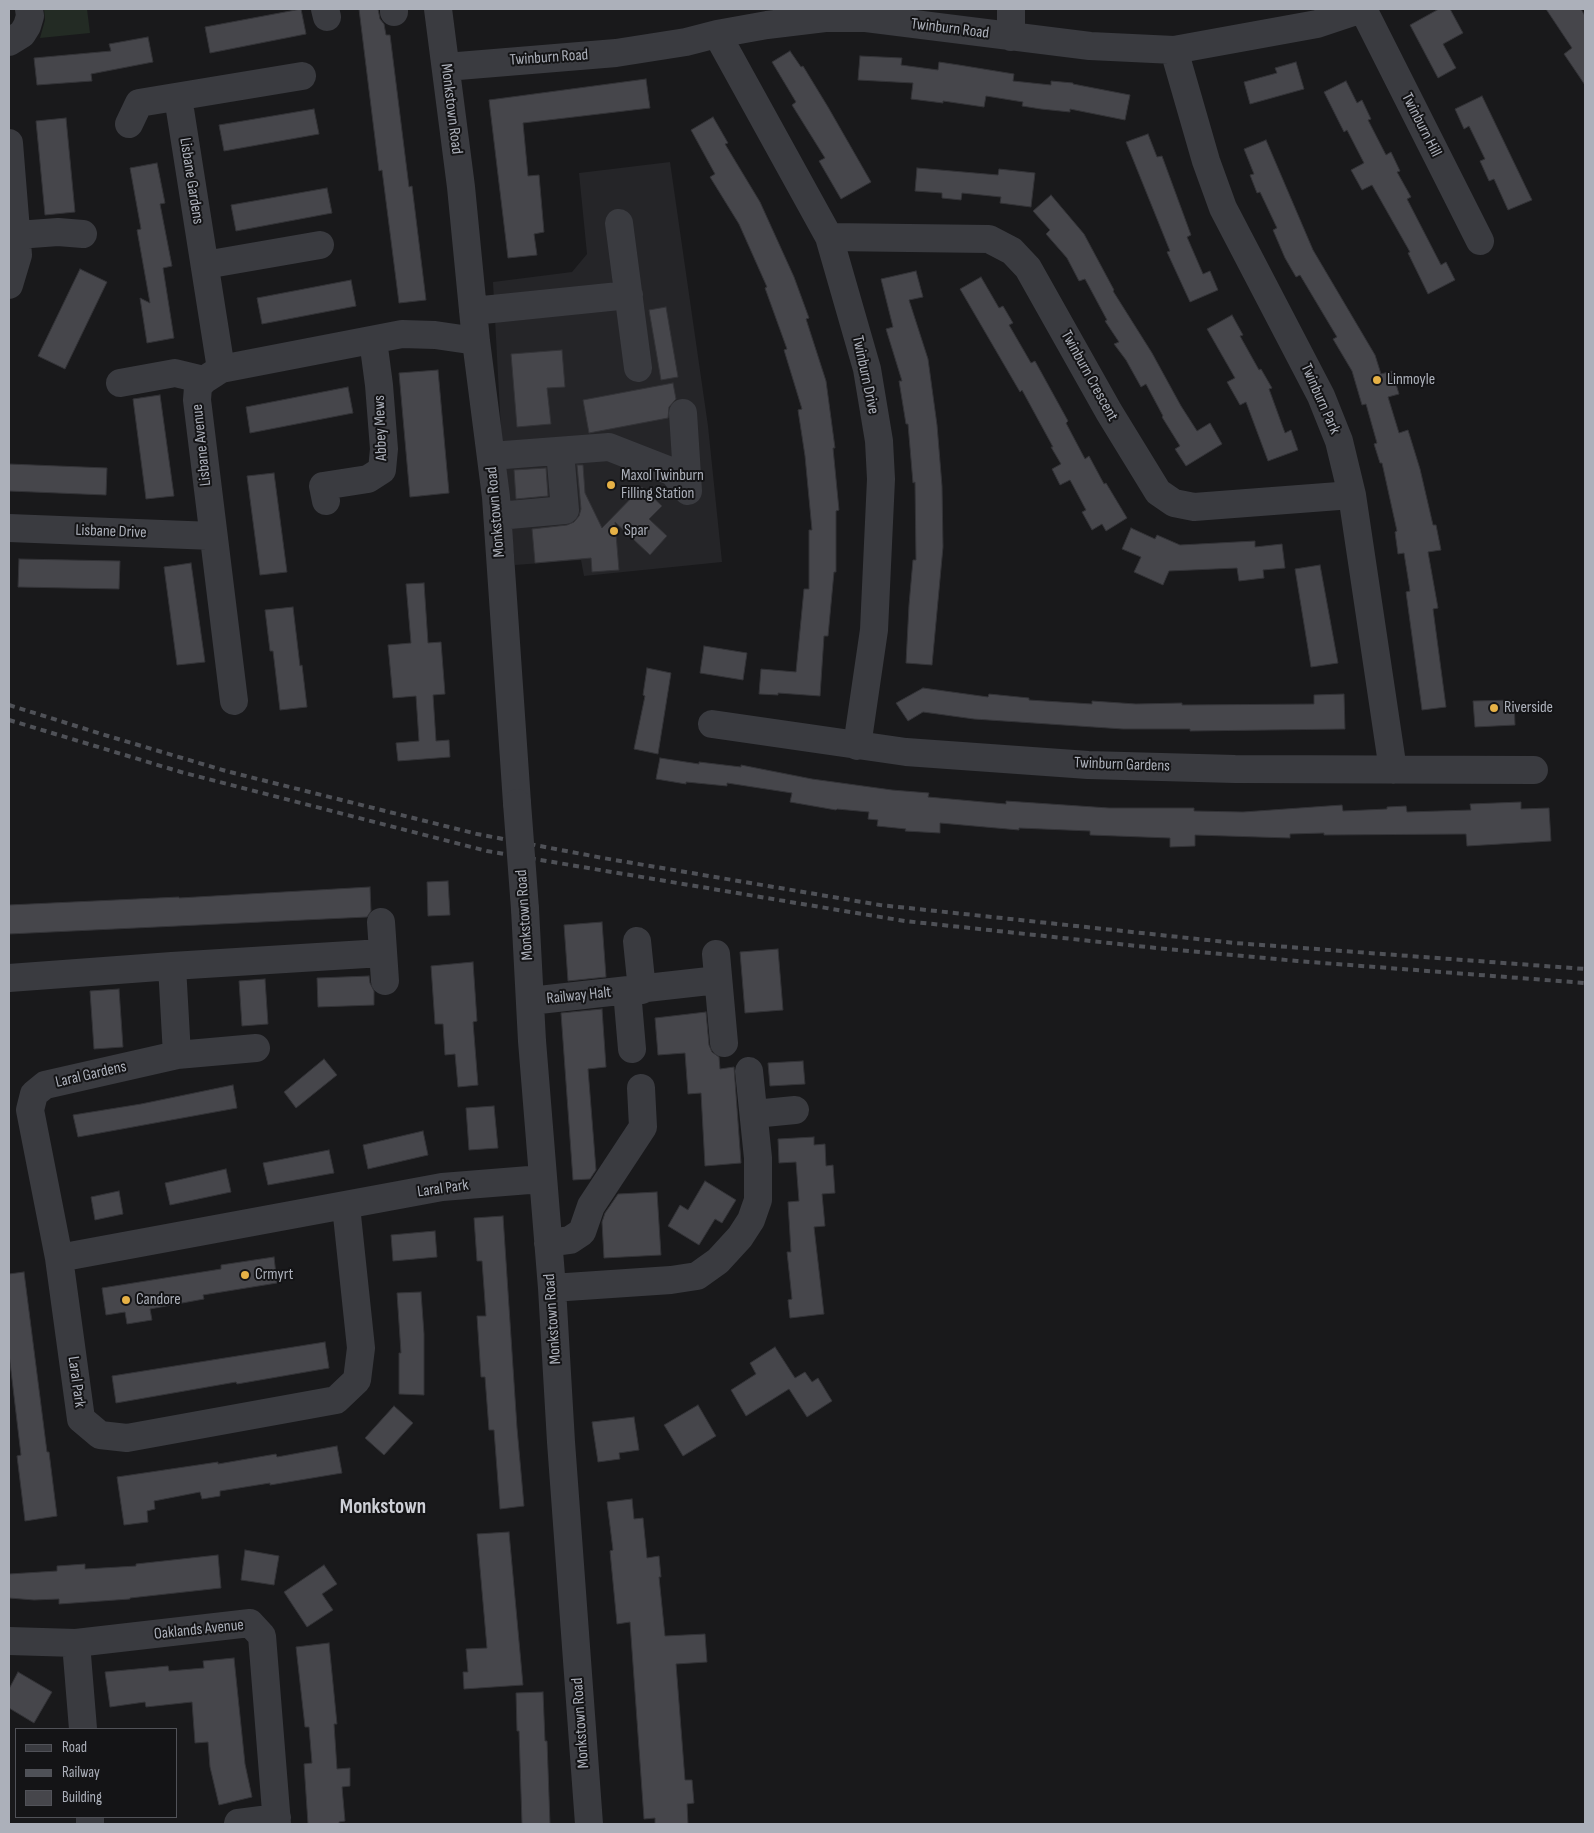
<!DOCTYPE html>
<style>
body{margin:0}
#map{position:relative;width:1594px;height:1833px;overflow:hidden;background:#19191b;font-family:"Sofia Sans Condensed",sans-serif}
canvas{display:block}
.frame{position:absolute;inset:0;border:10px solid #acb0ba;pointer-events:none}
.legend{position:absolute;left:15px;top:1728px;width:162px;height:90px;box-sizing:border-box;background:#141416;border:1px solid #515258;margin:0;padding:6px 9px;list-style:none;font-size:15px;color:#acb0ba}
.legend li{display:flex;align-items:center;gap:10px;height:25px}
.legend b{width:25px;border:1px solid #515258}
</style>
<div id="map">
<canvas width="1594" height="1833"></canvas>
<div class="frame"></div>
<ul class="legend">
<li><b style="height:6px;background:#3a3b40"></b>Road</li>
<li><b style="height:6px;background:#4f5157"></b>Railway</li>
<li><b style="height:14px;background:#46464b"></b>Building</li>
</ul>
</div>
<script>
const ctx = document.querySelector('canvas').getContext('2d');
ctx.lineJoin = 'round';
function paint(path, color) {
  ctx.fillStyle = color;
  ctx.fill(path, 'evenodd');
}
function toPath(rows) {
  const path = new Path2D();
  for (const r of rows) {
    path.moveTo(r[0], r[1]);
    for (let i = 2; i < r.length; i += 2) path.lineTo(r[i], r[i + 1]);
  }
  return path;
}
function trace(path, color, width, dash) {
  ctx.strokeStyle = color;
  ctx.lineWidth = width;
  ctx.lineCap = dash ? 'butt' : 'round';
  ctx.setLineDash(dash || []);
  ctx.stroke(path);
}
function write(font, color, halo, rows, align = 'center') {
  ctx.font = font + ' "Sofia Sans Condensed",sans-serif';
  ctx.lineWidth = 4;
  ctx.setLineDash([]);
  ctx.textBaseline = 'middle';
  ctx.strokeStyle = halo;
  ctx.fillStyle = color;
  for (const [text, x, y, turn = 0] of rows) {
    ctx.save();
    ctx.translate(x, y);
    ctx.rotate((+turn || 0) * Math.PI / 180);
    ctx.textAlign = isNaN(turn) ? turn : align;
    if (halo) ctx.strokeText(text, 0, 0);
    ctx.fillText(text, 0, 0);
    ctx.restore();
  }
}
const built = toPath([
 [670,162,708,426,722,562,584,576,581,560,515,565,501,431,493,282,572,272,587,254,579,173]
]);
const green = toPath([
 [44,9,87,9,90,33,40,38,45,20]
]);
const building = toPath([
 [301,9,306,34,210,53,205,27,301,9],
 [359,9,378,9,380,19,384,24,386,35,390,35,409,187,412,186,426,300,399,303,382,170,379,171,359,9],
 [1439,9,1450,9,1463,33,1443,44,1456,68,1438,78,1410,25,1439,9],
 [1546,9,1581,9,1585,16,1585,85,1564,54,1572,48,1546,9],
 [148,37,153,62,91,74,92,81,37,85,34,58,111,51,109,44,148,37],
 [790,51,801,67,803,66,828,107,871,182,841,199,819,161,825,158,792,105,796,102,772,62,790,51],
 [860,56,902,58,901,65,938,70,939,62,959,65,1014,74,1013,81,1051,85,1051,81,1073,83,1073,84,1130,95,1125,120,1070,109,1070,112,1041,109,1022,106,1023,102,986,96,984,107,943,101,943,103,911,99,913,83,858,80,860,56],
 [1296,62,1304,89,1250,104,1244,82,1277,73,1275,68,1296,62],
 [646,79,650,108,523,123,528,176,539,175,544,232,534,234,537,255,508,258,489,100,646,79],
 [1346,81,1357,103,1362,100,1371,119,1368,120,1386,155,1391,152,1400,171,1397,172,1411,197,1407,199,1441,265,1446,262,1455,280,1428,294,1408,253,1410,252,1372,185,1362,190,1351,170,1364,163,1347,130,1344,132,1324,92,1346,81],
 [1482,96,1532,200,1508,210,1494,179,1489,181,1480,161,1485,159,1469,126,1464,129,1455,109,1482,96],
 [314,109,319,134,224,151,219,125,314,109],
 [713,117,728,143,725,144,760,202,794,277,809,318,806,319,826,381,835,448,833,448,839,510,836,511,836,572,834,572,828,636,824,636,820,696,778,693,778,695,759,694,761,669,796,672,804,589,809,589,809,530,812,530,805,456,798,410,802,409,784,350,787,349,765,288,767,287,739,224,710,177,715,174,691,130,713,117],
 [66,118,75,212,45,215,36,121,66,118],
 [1148,134,1157,157,1162,156,1191,235,1187,237,1203,274,1210,271,1218,290,1190,302,1167,252,1170,251,1126,142,1148,134],
 [1266,140,1313,250,1375,355,1381,374,1392,371,1399,394,1388,397,1399,433,1408,430,1420,469,1433,525,1436,525,1441,550,1428,552,1438,608,1433,609,1446,707,1422,710,1406,592,1410,591,1404,553,1398,554,1395,532,1397,531,1382,463,1380,463,1374,444,1377,443,1366,404,1362,405,1352,371,1333,339,1337,337,1300,275,1296,277,1285,258,1273,230,1277,228,1260,192,1257,193,1250,175,1254,174,1244,149,1266,140],
 [157,163,165,203,160,204,172,266,163,268,174,338,147,343,140,298,150,303,137,230,141,229,130,168,157,163],
 [917,168,998,175,999,169,1035,173,1031,207,1000,203,1001,197,962,193,961,200,942,198,942,193,915,191,917,168],
 [327,188,332,213,236,231,231,205,327,188],
 [1051,195,1084,234,1114,290,1113,291,1152,353,1181,406,1197,431,1210,423,1222,444,1186,466,1175,449,1180,446,1162,417,1163,416,1146,384,1141,387,1126,360,1114,344,1119,342,1105,321,1107,320,1085,279,1079,281,1067,258,1046,234,1050,230,1033,211,1051,195],
 [80,269,107,282,65,369,38,356,80,269],
 [916,271,923,297,909,300,928,359,937,425,942,486,943,547,932,665,906,663,909,605,913,560,916,560,915,482,913,483,908,424,906,424,899,381,902,381,886,329,893,327,881,279,916,271],
 [981,277,999,308,1003,306,1013,323,1009,325,1031,363,1035,361,1068,421,1066,423,1085,459,1089,456,1104,484,1106,483,1127,518,1106,531,1102,524,1092,530,1082,512,1086,510,1070,480,1060,485,1052,469,1061,464,1051,447,1053,447,1022,390,1020,392,960,289,981,277],
 [351,280,356,306,262,324,257,298,351,280],
 [666,307,678,377,661,380,649,310,666,307],
 [1232,315,1243,335,1240,336,1259,370,1261,369,1272,388,1269,389,1285,433,1291,430,1298,450,1268,461,1246,402,1240,405,1227,382,1235,378,1207,329,1232,315],
 [562,350,565,387,547,388,551,424,517,427,511,354,562,350],
 [438,370,449,493,410,497,399,373,438,370],
 [673,383,676,399,669,407,668,418,589,433,583,400,673,383],
 [348,387,353,413,250,433,246,407,348,387],
 [160,395,174,496,146,499,133,399,160,395],
 [9,464,107,468,106,495,9,491,9,464],
 [577,465,583,465,585,493,602,528,642,487,662,506,649,519,667,536,650,555,615,522,619,570,592,572,591,558,535,563,532,529,567,525,574,522,579,516,581,509,577,465],
 [546,468,548,496,516,499,514,470,546,468],
 [274,473,287,572,260,575,247,476,274,473],
 [1131,528,1155,539,1157,535,1180,545,1255,541,1255,547,1282,544,1285,568,1263,570,1264,578,1239,581,1237,568,1169,571,1163,585,1134,572,1141,557,1122,549,1131,528],
 [19,559,120,561,119,589,18,587,19,559],
 [191,563,205,662,177,665,164,567,191,563],
 [1320,565,1338,663,1311,667,1295,569,1320,565],
 [424,583,428,643,441,642,445,694,433,695,436,741,449,740,450,757,398,761,396,743,419,741,416,696,393,698,388,645,411,643,406,584,424,583],
 [293,607,300,666,302,665,307,707,280,710,273,651,270,651,265,610,293,607],
 [704,646,747,653,743,680,700,673,704,646],
 [647,668,671,673,658,754,634,749,645,696,643,695,647,668],
 [923,688,988,697,989,694,1029,698,1029,700,1092,704,1092,701,1136,704,1182,703,1182,705,1314,704,1314,695,1344,694,1345,729,1190,731,1190,729,1123,729,974,719,923,712,908,721,896,703,923,688],
 [1514,700,1515,725,1475,727,1473,701,1514,700],
 [660,758,699,764,699,762,741,767,741,765,812,779,892,790,929,793,928,797,1006,804,1006,801,1109,808,1194,808,1194,811,1243,812,1342,805,1343,811,1387,809,1387,807,1406,806,1407,812,1471,810,1470,804,1521,802,1521,809,1549,808,1551,841,1467,846,1466,834,1324,835,1324,833,1290,834,1290,838,1195,835,1195,846,1170,847,1170,838,1090,835,1090,831,1019,828,1019,830,940,823,940,833,905,831,906,829,877,826,878,820,868,819,869,812,837,809,836,810,790,802,792,793,727,783,727,786,686,782,686,784,656,779,660,758],
 [448,881,450,915,428,916,427,882,448,881],
 [370,887,371,911,367,917,9,934,9,905,179,897,179,898,370,887],
 [602,922,606,977,568,981,564,925,602,922],
 [778,949,783,1010,745,1013,740,952,778,949],
 [473,962,477,1021,473,1022,478,1085,458,1087,455,1054,445,1055,443,1024,435,1024,431,966,473,962],
 [369,976,370,983,374,991,374,1005,318,1007,317,978,369,976],
 [265,979,268,1024,242,1026,239,981,265,979],
 [119,989,123,1047,94,1049,90,991,119,989],
 [602,1009,606,1067,588,1069,596,1170,590,1179,573,1180,561,1013,602,1009],
 [706,1012,709,1045,712,1052,719,1057,720,1069,734,1067,741,1163,705,1166,701,1093,688,1094,685,1053,658,1055,655,1018,706,1012],
 [324,1059,337,1075,296,1108,284,1092,324,1059],
 [803,1061,805,1084,770,1086,768,1063,803,1061],
 [233,1085,237,1108,78,1137,73,1115,141,1104,233,1085],
 [494,1106,498,1148,469,1150,466,1108,494,1106],
 [423,1131,428,1155,368,1169,363,1145,423,1131],
 [814,1137,814,1145,825,1144,826,1166,833,1165,835,1193,822,1194,825,1226,814,1227,824,1314,790,1318,788,1300,792,1299,787,1252,791,1252,788,1202,799,1201,796,1162,779,1163,778,1139,814,1137],
 [329,1150,334,1173,268,1185,263,1163,329,1150],
 [226,1169,231,1192,170,1205,165,1183,226,1169],
 [705,1181,736,1200,722,1223,715,1219,699,1245,668,1226,680,1205,688,1210,705,1181],
 [119,1191,123,1214,95,1220,91,1197,119,1191],
 [657,1192,661,1255,604,1258,602,1222,605,1213,618,1194,657,1192],
 [503,1216,517,1428,524,1506,500,1509,494,1430,489,1430,485,1377,481,1377,477,1316,486,1316,482,1261,477,1261,474,1218,503,1216],
 [435,1231,437,1257,393,1261,391,1235,435,1231],
 [274,1257,277,1283,203,1295,204,1299,150,1309,152,1320,127,1324,125,1312,106,1315,102,1288,221,1269,221,1265,274,1257],
 [24,1272,47,1452,49,1452,57,1516,25,1521,17,1456,21,1455,9,1354,9,1274,24,1272],
 [421,1292,424,1334,424,1395,399,1394,399,1353,401,1353,397,1293,421,1292],
 [325,1342,329,1368,237,1384,236,1382,116,1403,112,1376,325,1342],
 [775,1347,795,1378,805,1372,812,1382,818,1378,832,1401,807,1417,789,1389,746,1416,731,1390,756,1374,750,1363,775,1347],
 [698,1405,716,1436,683,1456,664,1425,698,1405],
 [394,1406,413,1423,384,1455,365,1438,394,1406],
 [634,1417,639,1450,619,1453,620,1459,598,1462,592,1422,634,1417],
 [337,1446,342,1473,270,1485,270,1483,220,1491,220,1496,202,1499,200,1492,154,1501,155,1509,147,1511,148,1522,124,1525,117,1477,218,1462,218,1464,276,1454,277,1457,337,1446],
 [632,1499,634,1519,643,1518,647,1558,659,1556,661,1577,659,1577,665,1636,705,1634,707,1662,676,1664,685,1780,692,1780,694,1803,687,1804,688,1824,655,1824,655,1818,644,1819,630,1622,617,1624,610,1551,613,1550,607,1502,632,1499],
 [509,1532,523,1685,464,1689,463,1672,468,1672,466,1649,487,1648,477,1534,509,1532],
 [245,1550,279,1556,274,1585,241,1580,245,1550],
 [218,1555,221,1588,130,1598,130,1599,59,1604,59,1599,34,1600,9,1598,9,1574,57,1571,57,1566,85,1564,85,1569,136,1566,136,1564,218,1555],
 [324,1565,337,1584,322,1594,333,1610,307,1627,284,1592,324,1565],
 [329,1643,337,1724,334,1724,337,1769,350,1768,350,1786,342,1787,345,1821,339,1822,339,1824,308,1824,304,1764,312,1763,309,1727,305,1727,296,1647,329,1643],
 [234,1658,245,1764,252,1797,219,1805,210,1767,208,1742,195,1743,192,1702,146,1707,145,1702,110,1707,105,1672,168,1666,169,1671,204,1668,203,1661,234,1658],
 [18,1672,52,1692,34,1723,9,1708,9,1689,18,1672],
 [543,1692,545,1741,547,1741,550,1824,522,1824,519,1731,517,1731,516,1693,543,1692]
]);
const minor = toPath([
 [325,9,327,17],
 [394,9,394,12],
 [438,9,461,187,476,341,496,497,517,803],
 [1011,9,1011,37],
 [1363,9,1480,241],
 [717,34,829,237,867,369,879,441,881,479,874,630,857,746],
 [9,42,22,34,27,26,30,16,29,9],
 [1174,50,1206,161,1223,208,1321,396,1339,441,1352,495,1393,770],
 [446,67,616,53,686,42,717,34,767,25,825,18,866,18,1090,46,1174,50,1317,24,1362,9],
 [178,97,221,369],
 [129,124,139,103,302,76],
 [9,143,18,255,9,285],
 [619,223,638,368],
 [17,235,58,232,83,234],
 [829,237,989,239,1012,251,1028,268,1109,412,1158,492,1174,503,1194,507,1352,495],
 [205,265,320,245],
 [473,311,629,295],
 [120,383,175,373,204,380],
 [491,456,609,447,673,472,688,491,683,413],
 [326,501,323,486,368,479,382,470,384,449,379,385,373,340],
 [498,516,565,510,560,451],
 [9,528,213,536],
 [234,701,197,400,198,387,204,380,221,369,402,334,435,335,476,341],
 [712,724,906,752,1088,765,1235,769,1534,770],
 [525,909,532,1041,552,1288,561,1442,589,1824],
 [381,922,385,981],
 [637,941,642,990],
 [716,954,724,1043],
 [172,966,177,1055],
 [9,978,172,966,382,953],
 [627,991,632,1049],
 [530,1001,718,980],
 [256,1048,177,1055,45,1085,34,1094,30,1110,59,1258,81,1419,100,1435,127,1438,336,1400,357,1380,361,1348,346,1206],
 [754,1114,795,1110],
 [548,1243,570,1240,582,1232,591,1206,643,1127,641,1088],
 [59,1258,442,1187,542,1179],
 [552,1288,671,1280,697,1276,718,1261,740,1237,751,1220,758,1200,758,1158,749,1071],
 [9,1641,76,1643,250,1623,262,1636,277,1824],
 [76,1643,83,1729],
 [90,1817,90,1824],
 [238,1823,277,1818]
]);
const rail = toPath([
 [9,705,108,736,226,771,477,834,603,858,880,905,1235,943,1585,969],
 [9,720,181,772,487,851,850,912,905,921,1156,948,1297,961,1585,983]
]);
const minorBridge = toPath([
 [517,803,525,909]
]);
const markers = [
 [1377,380,5,"#e6b146"],
 [611,485,5,"#e6b146"],
 [614,531,5,"#e6b146"],
 [1494,708,5,"#e6b146"],
 [245,1275,5,"#e6b146"],
 [126,1300,5,"#e6b146"]
];
const streetNames = [
 ["Twinburn Road",950,29,7],
 ["Twinburn Road",549,58,-4],
 ["Monkstown Road",451,109,83],
 ["Twinburn Hill",1421,125,63],
 ["Lisbane Gardens",191,181,81],
 ["Twinburn Drive",865,375,78],
 ["Twinburn Crescent",1089,376,61],
 ["Twinburn Park",1320,399,66],
 ["Abbey Mews",381,428,-92],
 ["Lisbane Avenue",202,445,-96],
 ["Monkstown Road",496,512,-95],
 ["Lisbane Drive",111,532,2],
 ["Twinburn Gardens",1122,765,2],
 ["Monkstown Road",525,915,-94],
 ["Railway Halt",579,996,-6],
 ["Laral Gardens",91,1075,-13],
 ["Laral Park",443,1189,-8],
 ["Monkstown Road",553,1319,-94],
 ["Laral Park",76,1382,82],
 ["Oaklands Avenue",199,1630,-6],
 ["Monkstown Road",581,1723,-94]
];
const poiNames = [
 ["Linmoyle",1387,380],
 ["Maxol Twinburn",621,476],
 ["Filling Station",621,494],
 ["Spar",624,531],
 ["Riverside",1504,708],
 ["Crmyrt",255,1275],
 ["Candore",136,1300]
];
const districtNames = [
 ["Monkstown",383,1508]
];
paint(built, '#252528');
paint(green, '#232b24');
paint(building, '#46464b');
trace(building, '#333337', 1);
trace(minor, '#3a3b40', 28);
trace(rail, '#4f5157', 4, [6, 5]);
trace(minorBridge, '#3a3b40', 28);
for (const [x, y, r, color] of markers) {
  const dot = new Path2D();
  dot.arc(x, y, r, 0, 2 * Math.PI);
  ctx.fillStyle = color;
  ctx.fill(dot);
  trace(dot, '#141416', 2);
}
write('16px', '#acb0ba', '#141416', streetNames);
write('16px', '#acb0ba', '#141416', poiNames, 'left');
write('bold 21px', '#cdcfd6', '#141416', districtNames);
</script>
